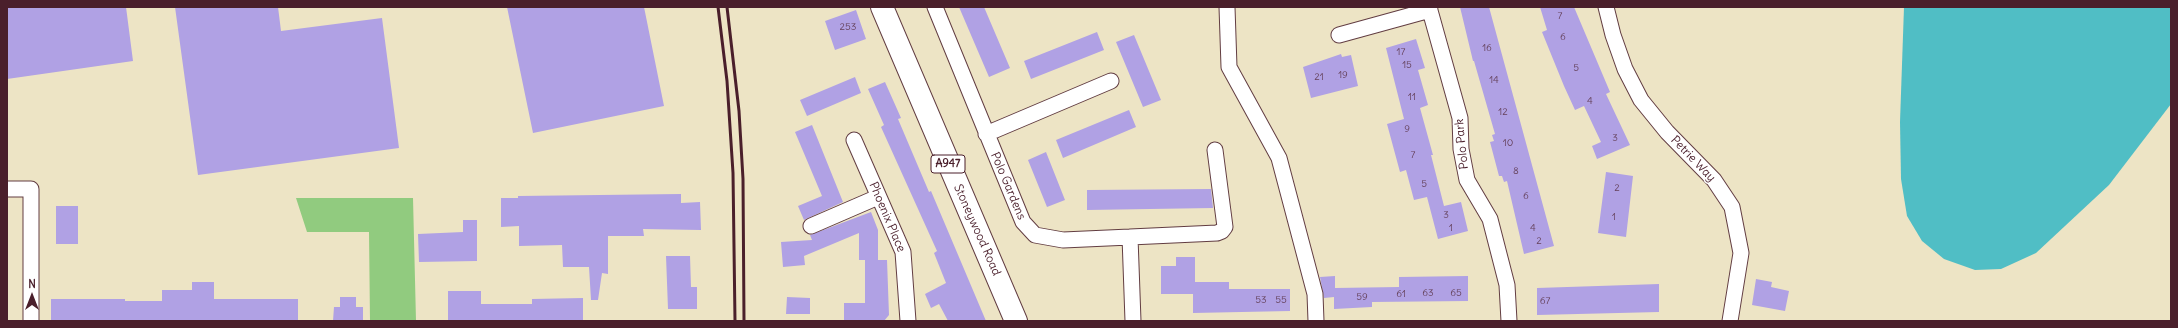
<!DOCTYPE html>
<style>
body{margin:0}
#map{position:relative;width:2178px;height:328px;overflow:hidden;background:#ede4c5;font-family:Delius,sans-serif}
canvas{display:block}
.frame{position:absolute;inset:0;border:8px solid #4a1f2b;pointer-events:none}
.north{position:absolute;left:12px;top:276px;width:40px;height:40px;-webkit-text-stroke:3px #fff;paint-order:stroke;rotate:0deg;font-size:11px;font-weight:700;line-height:16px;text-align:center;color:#4a1f2b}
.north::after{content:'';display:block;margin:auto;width:14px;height:18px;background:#4a1f2b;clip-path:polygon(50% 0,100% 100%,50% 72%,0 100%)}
</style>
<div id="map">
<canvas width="2178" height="328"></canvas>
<div class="frame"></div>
<div class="north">N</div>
</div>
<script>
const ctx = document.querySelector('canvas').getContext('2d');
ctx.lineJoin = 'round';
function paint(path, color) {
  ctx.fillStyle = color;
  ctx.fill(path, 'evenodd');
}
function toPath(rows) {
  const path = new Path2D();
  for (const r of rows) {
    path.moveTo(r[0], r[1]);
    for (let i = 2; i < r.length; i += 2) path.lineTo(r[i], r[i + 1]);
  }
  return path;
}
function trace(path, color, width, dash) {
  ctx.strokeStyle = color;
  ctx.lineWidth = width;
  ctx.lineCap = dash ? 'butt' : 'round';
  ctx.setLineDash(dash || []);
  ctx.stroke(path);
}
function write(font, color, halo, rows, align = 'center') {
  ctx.font = font + ' Delius,sans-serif';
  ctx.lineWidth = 3;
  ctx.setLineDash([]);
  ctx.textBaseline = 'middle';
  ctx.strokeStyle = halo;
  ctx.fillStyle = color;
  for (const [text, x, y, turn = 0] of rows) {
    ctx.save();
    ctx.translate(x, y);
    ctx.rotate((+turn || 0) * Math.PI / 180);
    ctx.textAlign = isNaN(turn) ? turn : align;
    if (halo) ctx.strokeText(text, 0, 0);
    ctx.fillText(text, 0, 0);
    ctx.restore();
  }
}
const green = toPath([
 [296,198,413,198,416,321,370,321,369,232,307,232]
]);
const water = toPath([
 [1904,7,2171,7,2171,104,2109,185,2036,253,2001,269,1975,270,1944,259,1922,241,1907,216,1901,179,1900,122]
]);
const building = toPath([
 [7,7,126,7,133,61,7,79],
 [175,7,278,7,281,31,382,18,399,148,198,175],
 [507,7,644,7,664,106,533,133],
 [959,7,984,7,1010,68,989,77],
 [1460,7,1489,7,1554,246,1524,254,1507,181,1504,182,1502,176,1499,176,1490,142,1494,141,1492,135,1495,134,1474,61,1473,61],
 [1540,7,1574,7,1610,92,1606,94,1630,145,1597,159,1592,146,1601,142,1584,106,1575,110,1564,86,1542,32,1547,30],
 [856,10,866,39,835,50,825,21],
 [1097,32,1104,50,1031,79,1024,61],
 [1134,35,1161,100,1143,107,1116,42],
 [1416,39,1425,68,1418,70,1428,105,1420,108,1433,155,1431,155,1444,206,1461,202,1468,231,1438,239,1427,197,1414,200,1406,170,1400,172,1387,124,1404,119,1386,48],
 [1341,54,1342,57,1351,55,1358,86,1311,98,1303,67],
 [855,77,861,93,807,116,800,100],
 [885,82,901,118,898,119,929,192,931,191,986,321,948,321,939,304,931,308,925,294,946,283,934,253,937,251,881,127,884,125,868,89],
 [1129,110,1136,127,1063,158,1056,140],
 [812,125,843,202,804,220,798,206,822,196,795,132],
 [1046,152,1065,200,1047,207,1028,160],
 [1606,172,1633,176,1626,237,1598,233],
 [1211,189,1213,208,1087,210,1087,190],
 [681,194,681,203,700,202,701,230,643,229,644,236,608,236,608,274,602,273,598,300,591,300,589,267,563,267,562,245,519,246,519,226,501,227,501,198,518,198,518,196],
 [56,206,78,206,78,244,56,244],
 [871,212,878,230,878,260,887,260,889,315,884,321,844,321,844,303,865,303,865,260,859,260,859,233,804,256,805,265,783,267,781,242,812,240,810,235],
 [463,220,477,220,477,261,419,262,418,234,463,232],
 [666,256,690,256,691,287,697,287,697,309,668,309],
 [1176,257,1195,257,1195,282,1229,282,1229,289,1290,289,1290,311,1193,313,1193,294,1161,294,1161,266,1176,266],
 [1335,276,1335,288,1399,287,1399,277,1468,276,1468,301,1372,302,1372,307,1334,309,1334,297,1324,298,1320,277],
 [1756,279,1772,282,1771,287,1789,291,1785,311,1752,305],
 [192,282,214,282,214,299,298,299,298,321,51,321,51,299,125,299,125,301,162,301,162,290,192,290],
 [1659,284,1659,312,1537,315,1537,288],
 [448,291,481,291,481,304,532,304,532,299,583,298,583,321,448,321],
 [340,297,356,297,356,307,363,307,363,321,333,321,334,307,340,307],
 [787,297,810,298,810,314,786,314]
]);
const street = toPath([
 [935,7,1023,222,1035,235,1063,240,1130,237,1133,321],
 [1227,7,1229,67,1279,158,1315,294,1316,321],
 [1429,7,1460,118,1461,149,1467,180,1490,219,1507,285,1509,321],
 [1606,7,1613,35,1625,69,1641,100,1667,132,1714,180,1732,207,1741,253,1730,321],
 [1339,35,1430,10],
 [986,134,1111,81],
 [854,140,903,252,908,321],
 [7,189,31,189,31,321],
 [811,226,878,197],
 [1130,237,1217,233,1222,231,1225,227,1215,150]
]);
const primary = toPath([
 [882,7,1016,321]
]);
const rail = toPath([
 [718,7,727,81,733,173,735,321],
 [727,7,739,111,743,179,744,321]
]);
const numberNames = [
 ["7",1560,16],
 ["253",848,27],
 ["6",1563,37],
 ["16",1487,48],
 ["17",1401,52],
 ["15",1407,65],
 ["5",1576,68],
 ["19",1343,75],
 ["21",1319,77],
 ["14",1494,80],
 ["11",1412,97],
 ["4",1590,101],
 ["12",1503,112],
 ["9",1407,129],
 ["3",1615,138],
 ["10",1508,143],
 ["7",1413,155],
 ["8",1516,171],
 ["5",1424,184],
 ["2",1617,188],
 ["6",1526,196],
 ["3",1446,215],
 ["1",1614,217],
 ["1",1451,228],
 ["4",1533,228],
 ["2",1539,241],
 ["63",1428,293],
 ["65",1456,293],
 ["61",1401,294],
 ["59",1362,297],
 ["53",1261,300],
 ["55",1281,300],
 ["67",1545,301]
];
const shields = [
 [948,164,34]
];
const shieldNames = [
 ["A947",948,164]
];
const streetNames = [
 ["Polo Park",1462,144,-96],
 ["Petrie Way",1693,159,46],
 ["Polo Gardens",1008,186,67],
 ["Phoenix Place",887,217,67],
 ["Stoneywood Road",977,230,66]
];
paint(green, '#91cb7f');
paint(water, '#50bec5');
paint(building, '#b0a1e4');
trace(street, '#623d42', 17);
trace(primary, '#623d42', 24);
trace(street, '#fff', 15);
trace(primary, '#fff', 22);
trace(rail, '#4a1f2b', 3);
write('10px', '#644059', null, numberNames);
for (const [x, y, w] of shields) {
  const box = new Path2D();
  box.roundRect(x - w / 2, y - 9, w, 18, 3);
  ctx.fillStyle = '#fff';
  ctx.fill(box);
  trace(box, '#4a1f2b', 1);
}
write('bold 11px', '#4a1f2b', null, shieldNames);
write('12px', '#4a1f2b', '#fff', streetNames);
</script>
